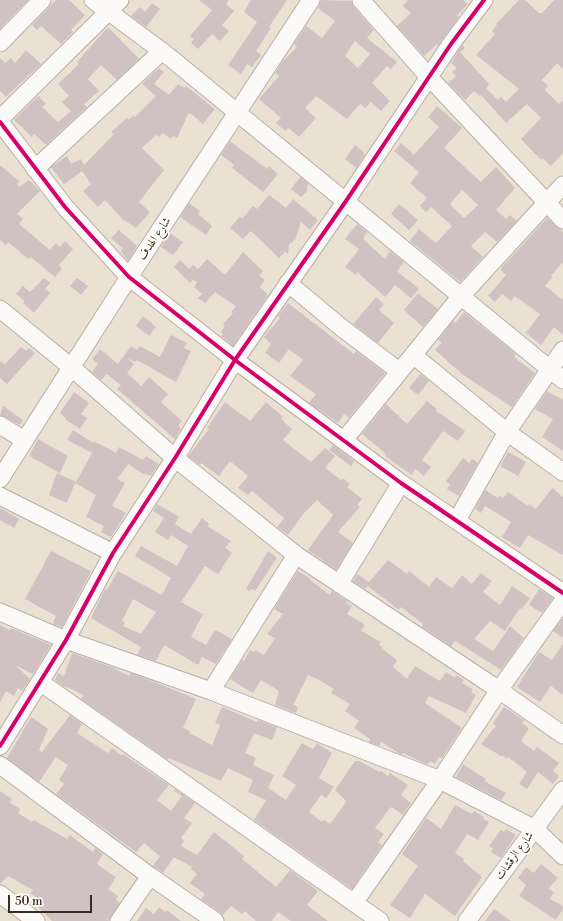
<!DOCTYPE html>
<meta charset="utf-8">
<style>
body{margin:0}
#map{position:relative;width:563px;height:921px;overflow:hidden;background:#ebe1d3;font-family:"Libre Bodoni",serif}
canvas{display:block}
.scale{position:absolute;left:8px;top:895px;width:84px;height:18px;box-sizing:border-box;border:2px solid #3b2a1e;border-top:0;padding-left:5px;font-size:12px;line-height:14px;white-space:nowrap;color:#3b2a1e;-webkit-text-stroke:3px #fdfcf7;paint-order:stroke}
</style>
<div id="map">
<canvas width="563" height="921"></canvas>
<div class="scale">50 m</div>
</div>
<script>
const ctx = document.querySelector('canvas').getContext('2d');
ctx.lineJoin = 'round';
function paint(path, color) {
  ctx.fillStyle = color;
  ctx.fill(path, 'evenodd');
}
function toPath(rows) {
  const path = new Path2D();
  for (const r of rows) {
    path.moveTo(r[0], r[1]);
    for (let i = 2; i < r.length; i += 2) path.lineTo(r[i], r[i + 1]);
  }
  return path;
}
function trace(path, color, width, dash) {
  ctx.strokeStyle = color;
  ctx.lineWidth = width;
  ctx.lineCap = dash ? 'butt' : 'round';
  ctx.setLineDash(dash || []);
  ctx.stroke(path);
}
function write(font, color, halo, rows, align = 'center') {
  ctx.font = font + ' "Libre Bodoni",Amiri,serif';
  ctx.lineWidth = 3.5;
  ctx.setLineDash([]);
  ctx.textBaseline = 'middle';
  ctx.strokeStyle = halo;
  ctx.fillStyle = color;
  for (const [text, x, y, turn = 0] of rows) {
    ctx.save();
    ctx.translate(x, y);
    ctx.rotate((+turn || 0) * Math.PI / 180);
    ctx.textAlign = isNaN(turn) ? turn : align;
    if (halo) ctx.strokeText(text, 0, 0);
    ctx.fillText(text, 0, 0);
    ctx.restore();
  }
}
const building = toPath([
 [0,0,28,0,0,29],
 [56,0,69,0,85,15,71,30,73,32,61,44,41,26,37,30,32,25],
 [199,0,229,0,226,4,234,11,222,25,229,31,220,41,212,34,198,49,191,43,194,39,190,36,212,10],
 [251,0,287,0,269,27,271,28,256,51,261,55,252,67,247,64,241,74,228,65,257,22,244,12],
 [321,0,351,1,354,7,374,30,367,38,397,62,391,69,387,66,372,83,390,101,381,111,371,102,365,108,360,104,347,119,316,96,305,108,316,118,299,137,288,128,285,131,276,123,281,118,259,99,279,76,275,73,283,61,297,47,294,44,306,26,322,38,335,21,318,8],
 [355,41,370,54,358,68,345,56],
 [408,0,463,0,468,4,457,15,459,17,438,46,437,44,424,56,397,26,411,13,403,6],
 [519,0,525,0,539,13,542,13,554,0,563,0,563,69,557,63,542,80,548,86,545,90,559,104,563,100,563,153,551,166,542,158,541,160,521,139,541,118,527,104,506,123,481,95,480,96,474,91,465,100,448,83,456,76,452,72,457,68,451,63,462,45,465,48,460,52,489,84,486,88,498,100,501,97,506,102,519,89,476,55,495,34,492,31,497,25,496,24],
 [152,3,160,9,146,27,131,16,140,7,145,12],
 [108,27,139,59,117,80,101,65,88,79,99,91,84,104,87,107,46,145,34,134,32,137,14,120,38,96,46,104,42,107,58,122,71,111,62,102,69,96,58,84,79,64,77,62],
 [26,50,41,64,6,97,0,91,0,58,5,63,11,58,15,63],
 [159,68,164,72,154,84,169,95,178,84,184,88,186,86,215,109,203,124,190,113,188,114,177,138,173,136,171,139,163,133,159,137,156,135,142,148,164,170,139,202,150,212,136,228,124,220,124,221,105,200,98,207,83,191,91,184,82,171,64,184,51,167,67,156,71,164,81,159,84,165,114,134,111,132,127,118,128,120,133,116,135,117,156,96,142,84],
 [437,106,462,128,444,148,481,182,496,167,515,188,496,210,506,219,510,215,517,221,497,242,485,232,471,246,483,257,460,282,410,241,419,229,436,243,452,226,431,207,426,212,420,206,427,198,410,183,419,172,394,151,401,143,414,155,439,127,428,117],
 [462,190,478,205,464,218,450,204],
 [230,141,267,169,269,166,278,174,263,192,232,168,234,165,221,155],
 [355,145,364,152,363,154,365,155,356,168,345,159],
 [0,165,20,182,17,184,19,187,29,180,40,191,17,214,23,219,19,224,50,250,56,243,60,247,65,241,73,249,59,265,62,269,55,277,31,257,28,259,8,242,6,245,0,240],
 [300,177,309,184,306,188,308,190,301,197,291,189],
 [269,195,286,208,293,199,318,220,310,230,301,222,295,240,289,244,288,254,285,252,279,258,251,231,243,239,230,228,240,216,242,219,253,206,257,209],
 [189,203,200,211,198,214,212,226,206,235,180,217],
 [399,204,418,220,409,230,391,214],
 [547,218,563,232,563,262,551,276,553,277,545,286,563,300,563,335,554,327,541,345,526,333,540,314,515,296,511,301,502,294,495,302,488,296,506,275,501,271,501,268],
 [357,224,367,232,363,239,385,259,390,251,404,262,397,271,419,289,411,298,395,285,385,297,357,272,356,275,345,267,359,249,345,239],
 [119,230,137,246,128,261,121,251,123,249,111,238],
 [170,233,183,242,173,255,161,247],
 [243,252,263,271,259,276,265,280,260,287,268,295,233,346,221,336,223,334,221,332,225,326,223,324,233,313,231,312,236,306,215,292,205,303,198,298,202,294,194,287,197,282,193,280,190,283,174,267,180,260,189,269,193,265,198,269,207,259,225,275],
 [44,278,50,283,45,289,50,293,34,313,23,303,25,301,16,294,23,286,30,292],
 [77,278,88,286,81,295,70,286],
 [418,293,438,309,423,327,404,310],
 [376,297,384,304,379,310,394,323,378,343,353,324],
 [288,303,354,354,356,351,385,373,349,418,344,414,338,423,309,403,316,394,290,376,303,360,289,349,279,363,265,353,271,344,264,337,280,318,278,316],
 [464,312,516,354,514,357,535,373,512,407,462,374,435,350,442,342,438,340,453,321,455,323],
 [143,316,156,327,149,336,136,326],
 [171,335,187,343,184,348,191,351,176,382,137,360,135,362,127,358,134,364,127,373,141,386,149,377,168,394,161,402,182,421,178,426,181,428,175,439,117,389,121,385,107,374,101,380,92,372,98,364,92,359,100,349,118,364,131,346,137,350,140,346,160,357],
 [21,347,26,351,29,348,35,353,7,384,0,378,0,361,5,364],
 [420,374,429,381,418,395,409,388],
 [547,391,563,400,563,451,542,437,553,419,535,409],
 [74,392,89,403,81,414,87,418,80,429,65,419,66,418,60,413],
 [427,401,437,409,436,411,465,431,458,441,443,431,422,460,431,467,424,476,415,469,412,475,385,456,386,454,362,434,386,404,407,424],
 [225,402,250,421,266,402,283,417,281,419,292,429,283,440,311,462,325,448,335,456,325,468,341,480,343,478,350,484,347,487,362,499,357,505,360,507,338,532,353,543,336,570,308,550,333,515,317,500,304,513,288,535,277,527,284,518,252,491,248,495,238,488,248,476,230,461,219,476,201,463,200,465,188,456,209,429,207,428],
 [3,406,23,420,20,425,0,415],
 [73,430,93,443,94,441,116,453,119,447,143,460,146,456,159,464,151,476,142,473,128,464,117,479,125,483,112,506,126,513,111,537,101,532,104,526,86,517,96,495,75,483,67,503,49,495,57,473,76,482,92,453,67,440],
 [38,439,68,456,60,473,29,456],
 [333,445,354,461,351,466,329,450],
 [508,452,526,462,518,476,500,466],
 [463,458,469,463,472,459,478,463,459,496,447,489,450,484,446,481],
 [552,488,563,497,563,555,528,535,520,548,502,537,511,522,485,506,481,513,475,509,485,490,498,498,500,496,503,498,508,492,528,506,529,504,536,509],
 [157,504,179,517,175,524,191,534,202,518,209,524,207,526,231,541,225,548,232,553,218,574,205,566,181,602,203,614,191,637,206,645,215,630,232,639,216,664,202,657,198,665,164,645,156,661,137,655,141,647,91,618,105,589,107,590,118,571,162,595,171,578,135,556,141,546,177,566,188,546,171,535,168,540,155,532,164,518,153,511],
 [133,599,156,612,141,634,123,626,125,622,122,621],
 [0,508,19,519,14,528,0,520],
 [51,551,91,571,62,627,53,624,56,616,25,599],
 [268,551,277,558,255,591,252,589,249,591,246,589],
 [388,560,407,574,409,571,429,587,436,577,452,588,462,575,472,584,481,573,492,581,483,592,500,605,512,586,530,598,522,609,520,608,505,631,490,621,474,639,493,651,510,626,524,638,501,670,455,641,451,646,422,627,423,624,401,607,399,610,368,586,365,589,353,581,357,574,369,582],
 [298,571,311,579,310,580,330,595,332,591,347,601,346,603,352,606,347,614,365,625,361,631,381,642,379,644,384,650,397,660,393,667,407,679,415,666,440,681,446,672,455,678,456,675,464,680,462,683,473,689,471,692,476,695,466,713,429,696,425,703,462,728,442,758,439,757,435,764,430,761,428,765,403,753,402,755,381,742,379,746,369,742,370,739,354,728,359,721,345,711,350,704,331,693,334,689,319,680,308,675,293,705,298,707,296,713,275,705,279,691,261,680,253,693,230,679,242,660,244,661,250,650,254,652,256,650,264,655,275,638,267,634,283,614,274,609],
 [539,589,553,598,542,613,529,605],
 [563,618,563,638,553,631],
 [0,625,10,630,11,628,51,645,33,674,15,665,30,679,22,691,18,688,14,696,6,691,0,702],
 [563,644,563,695,551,686,540,702,517,687,539,652,552,660],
 [72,653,112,667,129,676,131,673,152,681,196,699,183,728,190,731,189,733,212,745,220,725,215,723,222,707,257,722,258,720,277,727,272,740,254,733,245,753,256,758,253,765,274,775,268,788,286,800,296,785,282,776,302,743,313,749,317,743,332,753,319,778,334,787,326,798,321,795,309,812,322,822,324,820,330,824,345,804,346,801,335,790,355,761,359,761,380,772,381,771,388,776,390,773,408,785,401,795,411,803,403,815,392,807,390,808,375,828,384,834,378,842,382,845,352,889,254,820,266,800,248,792,253,780,228,768,221,781,169,758,168,760,81,699,84,695,67,687,66,688,55,680,58,673,64,676],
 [504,707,524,720,522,723,529,728,521,741,534,751,537,747,559,763,553,771,559,776,553,784,538,772,527,789,519,784,527,772,508,757,507,759,502,755,501,756,481,744,496,726,493,723],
 [70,715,82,724,77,733,108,753,112,748,122,756,123,754,169,785,157,800,171,811,182,796,174,791,175,789,195,803,184,818,192,823,181,838,184,841,181,846,197,855,214,832,244,856,242,859,276,887,290,870,318,891,307,905,328,921,291,921,278,912,272,921,256,921,245,911,242,914,231,906,223,915,201,899,205,894,190,883,197,874,191,869,192,867,174,857,163,873,153,866,160,856,144,843,136,852,56,794,64,784,59,780,68,765,56,757,39,782,7,758,31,717,48,729,39,750,42,752],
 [463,764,486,779,484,781,506,793,501,800,456,777],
 [0,791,12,799,10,803,20,809,18,813,32,822,34,820,67,839,70,835,93,852,95,848,103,854,97,864,116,877,108,889,118,896,116,900,120,903,109,921,52,921,35,904,38,899,30,893,33,890,8,876,0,884],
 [455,805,472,814,474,811,484,817,483,819,489,822,478,840,467,834,455,853,464,859,463,861,482,877,455,916,425,894,410,918,390,905,418,866,402,854,426,818,441,829],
 [506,829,516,835,501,858,491,852,493,849,489,846,501,830,504,832],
 [541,864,558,878,548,889,554,892,550,899,563,906,563,909,556,920,519,896,526,885,518,878,526,867,533,873],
 [159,907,165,912,167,910,181,921,137,921,146,908,154,914],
 [494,909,511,921,485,921]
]);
const minor = toPath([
 [93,0,167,55,563,380],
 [361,0,429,77,563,220],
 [0,43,42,0],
 [0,119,120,0],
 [0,122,65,207,129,277,235,360,401,483,563,593],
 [35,169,162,51],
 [288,283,342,328,399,371],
 [0,309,71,367,175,458,296,555,499,690,563,735],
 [413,355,507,432,563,472],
 [0,425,24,440],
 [344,440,461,296,563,185],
 [0,479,129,277,311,0],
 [0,496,113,553],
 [457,520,507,432,563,350],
 [339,584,401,483],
 [0,612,66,640,211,691,440,780,535,829,563,856],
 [40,682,380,921],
 [211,691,296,555],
 [0,746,66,640,113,553,175,458,235,360,346,201,451,44,484,0],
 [0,765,150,876,215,921],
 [0,894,36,921],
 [354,903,440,780,499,690,563,601],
 [119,921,150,876],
 [467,921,563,790]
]);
const cycleway = toPath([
 [0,122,65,207,129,277,235,360,401,483,563,593],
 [0,746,66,640,113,553,175,458,235,360,346,201,451,44,484,0]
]);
const streetNames = [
 ["شارع الهدف",155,239,-56],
 ["شارع الرقشات",515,856,-54]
];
paint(building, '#d0c2c2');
trace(minor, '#b7afa5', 19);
trace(minor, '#fcfaf8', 17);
trace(cycleway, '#d6006c', 4);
write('12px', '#3b2a1e', '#fdfcf7', streetNames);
</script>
